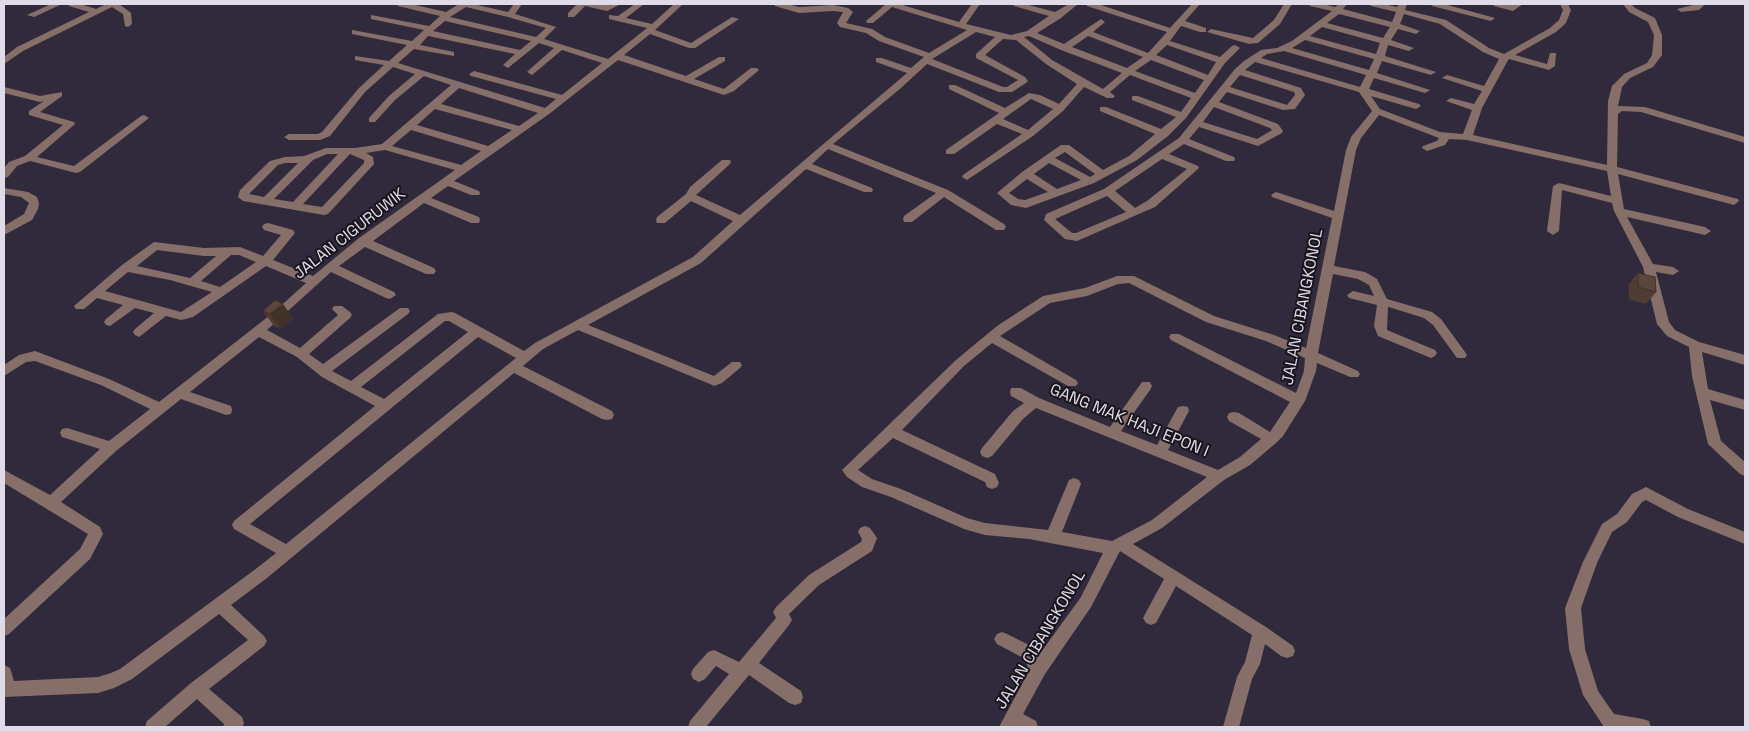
<!DOCTYPE html>
<style>
body{margin:0}
#map{position:relative;width:1749px;height:731px;overflow:hidden;background:#312a3d;font-family:"Space Grotesk",sans-serif}
canvas{display:block}
.frame{position:absolute;inset:0;border:5px solid #e0dbe8;pointer-events:none}
</style>
<div id="map">
<canvas width="1749" height="731"></canvas>
<div class="frame"></div>
</div>
<script>
const ctx = document.querySelector('canvas').getContext('2d');
ctx.lineJoin = 'round';
function toPath(rows) {
  const path = new Path2D();
  for (const r of rows) {
    path.moveTo(r[0], r[1]);
    for (let i = 2; i < r.length; i += 2) path.lineTo(r[i], r[i + 1]);
  }
  return path;
}
function paint(path, color) {
  ctx.fillStyle = color;
  ctx.fill(path, 'evenodd');
}
function trace(path, color, width, dash) {
  ctx.strokeStyle = color;
  ctx.lineWidth = width;
  ctx.lineCap = dash ? 'butt' : 'round';
  ctx.setLineDash(dash || []);
  ctx.stroke(path);
}
function write(font, color, halo, rows, align = 'center') {
  ctx.font = font + ' "Space Grotesk",sans-serif';
  ctx.lineWidth = 4;
  ctx.setLineDash([]);
  ctx.textBaseline = 'middle';
  ctx.strokeStyle = halo;
  ctx.fillStyle = color;
  for (const [text, x, y, turn = 0] of rows) {
    ctx.save();
    ctx.translate(x, y);
    ctx.rotate((+turn || 0) * Math.PI / 180);
    ctx.textAlign = isNaN(turn) ? turn : align;
    if (halo) ctx.strokeText(text, 0, 0);
    ctx.fillText(text, 0, 0);
    ctx.restore();
  }
}
const minor = toPath([
 [51,4,62,4,34,17,27,15,51,4],
 [68,4,80,4,96,9,106,4,119,4,131,13,132,24,128,27,125,26,123,14,112,7,23,51,4,64,4,57,17,47,89,12,69,6,68,4],
 [397,4,411,4,446,12,459,4,473,4,508,12,514,4,522,4,515,14,556,27,544,39,608,59,647,28,609,19,609,15,618,16,635,4,644,4,626,18,652,24,674,4,683,4,655,30,691,43,732,17,739,19,695,48,689,48,650,34,624,55,686,76,719,57,725,57,725,61,694,79,724,89,751,68,757,68,759,70,734,91,724,95,618,60,549,114,454,181,479,191,480,193,479,195,471,195,448,186,431,198,479,217,480,220,479,223,471,223,424,203,373,241,434,268,436,271,434,274,426,274,365,247,339,266,394,292,396,295,390,299,386,298,331,272,267,330,300,348,338,315,332,309,334,306,342,306,350,312,352,315,350,318,309,354,323,364,400,308,408,308,410,311,408,314,332,371,351,381,438,314,451,312,455,313,524,351,535,343,693,257,733,221,691,201,665,223,657,223,656,220,657,217,686,194,690,187,722,160,730,160,731,162,730,164,696,195,740,215,907,73,876,62,876,58,882,58,911,68,924,57,879,41,866,33,840,27,837,23,843,12,833,11,799,13,775,6,774,4,787,4,799,7,833,5,848,8,853,12,846,23,872,29,885,37,929,53,967,30,892,7,873,23,867,23,866,21,886,4,899,4,959,22,972,4,980,4,966,24,1011,35,1027,31,1049,16,1014,6,1013,4,1025,4,1055,12,1069,4,1078,4,1061,18,1037,33,1064,44,1101,19,1105,22,1093,32,1148,53,1167,32,1087,6,1086,4,1098,4,1170,28,1192,4,1200,4,1185,21,1206,28,1206,32,1200,32,1181,26,1170,41,1220,57,1232,46,1235,45,1240,48,1225,63,1186,118,1168,136,1137,160,1094,183,1026,208,1011,205,997,193,1022,172,1061,145,1069,145,1103,170,1129,156,1155,134,1100,111,1100,107,1106,107,1161,129,1176,117,1132,100,1132,96,1138,96,1181,112,1191,98,1130,75,1110,92,1115,96,1113,98,1107,98,1084,87,1063,111,1033,136,967,180,962,177,963,175,1022,134,997,124,954,154,946,154,946,150,999,113,949,89,949,85,955,85,1005,108,1029,93,1040,95,1059,104,1077,84,1046,64,1016,40,1003,39,985,55,1025,77,1028,81,1026,83,1012,92,999,92,927,64,901,88,833,144,948,190,1004,224,1006,227,1004,230,996,230,944,197,912,222,904,222,903,219,904,216,936,193,828,149,812,164,872,188,873,190,872,192,864,192,806,169,701,263,588,325,714,376,732,362,740,362,742,365,740,368,722,383,714,386,710,384,578,330,543,349,523,366,612,411,614,415,612,419,607,420,602,419,514,373,267,578,231,605,264,636,267,641,264,646,209,689,242,717,244,723,242,727,223,727,224,724,197,699,165,727,145,727,147,721,191,683,248,640,219,614,132,679,114,688,98,693,4,697,4,665,10,668,14,681,98,677,111,673,120,669,257,568,276,553,234,529,232,525,234,521,375,406,322,377,297,357,259,337,190,392,231,406,232,410,231,414,226,415,181,399,116,451,61,502,100,527,103,534,90,559,9,634,4,636,4,619,80,549,88,534,4,483,4,470,50,495,100,449,62,437,60,433,62,429,67,428,109,441,150,409,101,385,35,361,26,362,4,376,4,365,19,355,35,351,109,379,159,402,274,312,306,283,266,266,193,317,181,320,166,316,139,337,135,335,133,332,135,329,154,313,135,308,110,326,106,325,104,322,106,319,123,305,97,298,84,309,76,309,74,306,122,265,154,242,204,248,240,247,263,256,281,235,264,230,262,227,264,224,268,223,293,230,295,233,273,260,313,276,359,238,455,170,385,150,366,153,373,157,374,164,328,214,324,215,243,201,238,197,240,190,270,161,285,157,304,156,326,148,355,148,382,144,451,85,424,76,395,100,375,122,369,122,369,118,389,96,415,74,393,67,365,92,330,136,320,140,289,140,284,137,289,134,318,134,322,132,359,88,384,65,355,60,355,56,389,61,407,45,352,34,352,30,412,41,424,30,371,19,371,15,429,26,440,16,398,6,397,4],
 [466,7,508,17,546,28,536,37,450,17,466,7],
 [445,21,531,41,520,50,433,31,445,21],
 [976,32,995,37,976,54,976,58,1018,80,1007,87,1003,87,932,59,976,32],
 [428,36,515,54,503,65,508,68,539,43,554,48,529,70,527,72,532,75,562,50,602,63,562,95,474,71,469,74,471,76,556,99,545,108,398,63,414,49,454,56,454,52,420,45,428,36],
 [1029,36,1061,50,1122,73,1103,89,1052,60,1024,37,1029,36],
 [1088,36,1143,57,1127,68,1072,47,1088,36],
 [1167,45,1216,62,1208,75,1156,55,1167,45],
 [1151,60,1204,80,1195,93,1135,71,1151,60],
 [459,88,538,113,519,126,441,104,459,88],
 [1031,99,1053,109,1028,130,1003,119,1031,99],
 [435,109,512,130,488,146,417,125,435,109],
 [411,130,481,151,461,165,392,146,411,130],
 [1065,152,1095,174,1090,177,1055,158,1065,152],
 [327,154,338,154,293,202,274,199,313,160,327,154],
 [350,154,364,160,364,163,322,207,303,204,350,154],
 [285,163,298,163,264,197,249,194,278,165,285,163],
 [1049,163,1081,180,1057,189,1034,174,1049,163],
 [1027,179,1048,192,1025,200,1018,199,1009,193,1027,179],
 [157,250,204,256,216,256,190,278,137,266,157,250],
 [231,255,239,255,256,262,220,287,201,281,231,255],
 [128,272,170,280,212,292,181,312,105,291,128,272],
 [445,321,449,321,468,332,384,399,361,387,445,321],
 [478,337,516,358,286,544,250,524,478,337],
 [577,4,606,5,621,4,607,11,585,6,574,17,568,17,568,13,577,4],
 [1284,4,1292,4,1280,24,1258,43,1249,44,1207,32,1211,29,1253,38,1274,20,1284,4],
 [1309,4,1322,4,1335,7,1339,4,1347,4,1343,9,1392,22,1396,12,1371,6,1370,4,1383,4,1397,7,1399,4,1407,4,1405,10,1446,20,1489,48,1504,54,1550,28,1559,20,1563,10,1560,4,1568,4,1571,10,1566,23,1556,32,1515,55,1547,64,1550,53,1556,53,1555,66,1549,70,1509,59,1507,62,1482,108,1473,135,1607,165,1608,101,1612,86,1624,74,1647,63,1652,55,1654,35,1648,22,1629,12,1623,4,1631,4,1635,8,1655,18,1662,35,1662,55,1653,67,1630,78,1622,87,1618,106,1645,107,1745,137,1745,143,1641,112,1622,111,1618,114,1617,167,1738,199,1739,201,1734,205,1618,174,1624,209,1705,227,1711,231,1705,235,1627,217,1653,264,1673,267,1679,271,1673,275,1656,272,1669,322,1675,330,1699,342,1745,355,1745,365,1702,352,1708,389,1745,400,1745,410,1710,400,1721,441,1745,462,1745,476,1740,474,1708,444,1692,376,1689,347,1667,336,1657,324,1643,267,1614,211,1612,203,1562,190,1559,231,1553,235,1547,231,1553,186,1559,183,1611,196,1607,171,1467,140,1449,139,1445,145,1427,151,1422,148,1423,146,1437,141,1439,138,1379,115,1361,138,1356,150,1334,266,1365,272,1377,279,1387,299,1432,312,1441,319,1465,352,1467,355,1465,358,1457,358,1433,325,1424,318,1392,308,1388,307,1387,330,1435,350,1437,353,1435,356,1431,358,1378,336,1374,326,1377,305,1349,298,1347,295,1353,291,1374,296,1369,285,1358,279,1333,274,1318,353,1358,371,1360,374,1358,377,1350,377,1317,363,1316,371,1305,401,1283,436,1276,443,1250,465,1224,480,1162,528,1133,544,1266,627,1293,646,1295,651,1293,656,1287,658,1281,656,1265,644,1260,664,1252,679,1239,727,1223,727,1237,677,1245,662,1252,635,1176,586,1156,623,1151,625,1146,623,1143,618,1164,579,1120,551,1091,607,1045,674,1023,714,1036,721,1038,727,999,727,1029,671,1025,659,997,644,994,639,997,634,1002,632,1007,634,1037,649,1039,655,1081,597,1103,553,1029,539,985,535,964,529,891,497,862,487,847,477,842,470,956,360,997,326,1043,296,1085,288,1117,276,1134,276,1214,316,1274,335,1306,348,1332,218,1272,197,1271,195,1276,192,1334,211,1346,150,1351,137,1372,111,1359,92,1255,62,1245,70,1301,88,1305,95,1295,109,1283,110,1227,92,1219,102,1278,124,1283,131,1282,133,1258,146,1199,127,1189,139,1234,157,1235,159,1234,161,1226,161,1184,144,1169,154,1198,166,1199,168,1155,207,1077,241,1065,239,1044,220,1046,214,1104,189,1179,138,1235,69,1244,61,1261,50,1277,48,1292,41,1332,11,1310,6,1309,4],
 [1339,14,1390,27,1383,38,1327,23,1339,14],
 [1404,14,1440,24,1483,52,1499,59,1484,86,1447,75,1442,78,1482,91,1474,104,1451,98,1446,101,1472,110,1463,134,1440,132,1380,109,1371,96,1416,109,1421,106,1419,104,1369,89,1374,78,1425,93,1430,90,1377,73,1382,61,1431,75,1436,72,1385,56,1388,45,1409,51,1414,48,1391,40,1398,29,1416,34,1420,31,1400,24,1404,14],
 [1322,27,1380,43,1376,54,1310,36,1322,27],
 [1305,40,1374,59,1369,70,1292,48,1305,40],
 [1284,51,1366,75,1360,87,1261,58,1267,54,1284,51],
 [1240,75,1294,92,1295,95,1287,105,1230,87,1240,75],
 [1214,107,1270,128,1272,130,1257,139,1203,122,1214,107],
 [1162,159,1187,169,1147,201,1135,208,1115,191,1162,159],
 [1107,196,1126,212,1076,233,1072,233,1055,219,1107,196],
 [1129,283,1206,322,1266,341,1305,358,1304,371,1296,393,1179,334,1171,334,1169,337,1171,340,1290,402,1270,432,1239,413,1234,412,1229,413,1227,417,1229,421,1261,439,1240,457,1218,470,1168,450,1189,411,1188,407,1183,406,1178,407,1157,445,1121,431,1150,390,1152,386,1150,382,1142,382,1110,427,1039,398,1021,388,1011,388,1010,392,1011,396,1024,403,1013,411,982,448,980,452,982,456,987,458,992,456,1023,419,1036,408,1207,477,1152,520,1112,541,1062,532,1081,484,1079,480,1074,478,1069,480,1048,530,985,523,967,518,901,489,872,479,858,470,893,438,985,482,987,487,992,489,997,487,999,483,995,474,902,430,964,366,992,343,1068,386,1076,386,1078,383,1076,380,1000,336,1050,303,1087,296,1118,284,1129,283],
 [1431,4,1444,4,1495,18,1491,21,1432,6,1431,4],
 [1493,4,1512,5,1523,4,1513,11,1494,6,1493,4],
 [1697,4,1705,4,1699,10,1681,12,1677,9,1697,4],
 [4,87,40,96,62,92,62,96,40,112,74,122,75,124,37,157,74,166,141,116,144,115,149,118,80,172,76,173,30,161,17,166,8,177,4,178,4,168,9,162,25,156,63,125,29,115,29,111,44,101,40,102,4,93,4,87],
 [4,188,28,192,37,197,39,203,38,209,32,220,4,235,4,226,24,214,29,203,21,197,4,194,4,188],
 [1646,487,1688,509,1745,532,1745,544,1678,517,1646,500,1642,502,1627,522,1612,532,1597,563,1581,608,1585,649,1598,691,1614,714,1643,719,1649,721,1651,727,1604,727,1583,695,1569,649,1565,608,1583,562,1602,524,1617,514,1632,494,1646,487],
 [865,526,870,528,877,538,872,551,819,585,789,614,792,620,789,625,759,663,801,691,803,697,801,703,795,705,789,703,749,675,706,727,688,727,690,721,729,674,716,666,705,679,699,682,693,679,691,674,693,669,708,652,714,650,739,662,776,618,773,612,776,607,809,575,861,542,862,539,858,532,860,528,865,526]
]);
const wall = toPath([
 [1638,273,1656,292,1646,304,1629,299,1629,284],
 [283,304,293,319,280,329,274,326,263,311]
]);
const shadedWall = toPath([
 [283,304,293,319,280,329,270,314]
]);
const building = toPath([
 [1638,273,1655,277,1656,292,1638,287,1638,273],
 [275,300,283,304,270,314,263,311,275,300]
]);
const streetNames = [
 ["JALAN CIGURUWIK",350,234,-38],
 ["JALAN CIBANGKONOL",1303,307,-79],
 ["GANG MAK HAJI EPON I",1129,421,22],
 ["JALAN CIBANGKONOL",1041,640,-59]
];
paint(minor, '#866f69');
paint(wall, '#4f3c33');
paint(shadedWall, '#403129');
paint(building, '#5c463b');
trace(building, '#403129', 1);
write('16px', '#e0dbe8', '#18141d', streetNames);
</script>
